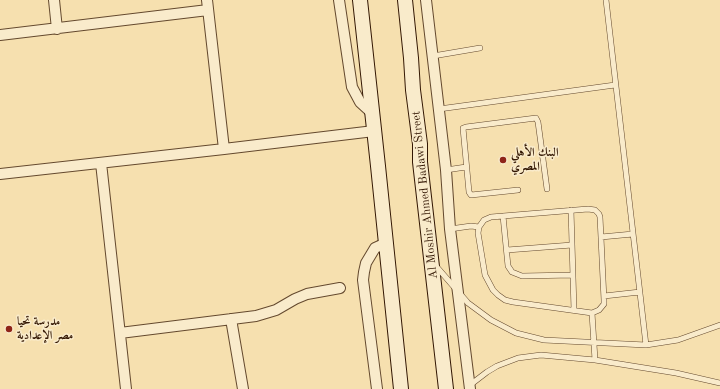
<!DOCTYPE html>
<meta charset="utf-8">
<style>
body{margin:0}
canvas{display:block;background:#f6e0af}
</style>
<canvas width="720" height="389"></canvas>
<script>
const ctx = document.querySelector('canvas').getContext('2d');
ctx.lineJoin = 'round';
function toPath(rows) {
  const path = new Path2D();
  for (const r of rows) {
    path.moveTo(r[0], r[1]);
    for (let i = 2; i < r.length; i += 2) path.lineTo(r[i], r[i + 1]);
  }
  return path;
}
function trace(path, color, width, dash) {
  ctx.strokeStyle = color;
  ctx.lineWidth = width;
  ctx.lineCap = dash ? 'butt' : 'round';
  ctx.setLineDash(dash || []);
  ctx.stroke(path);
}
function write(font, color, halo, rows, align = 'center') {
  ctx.font = font + ' "Old Standard TT",Amiri,serif';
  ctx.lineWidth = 3;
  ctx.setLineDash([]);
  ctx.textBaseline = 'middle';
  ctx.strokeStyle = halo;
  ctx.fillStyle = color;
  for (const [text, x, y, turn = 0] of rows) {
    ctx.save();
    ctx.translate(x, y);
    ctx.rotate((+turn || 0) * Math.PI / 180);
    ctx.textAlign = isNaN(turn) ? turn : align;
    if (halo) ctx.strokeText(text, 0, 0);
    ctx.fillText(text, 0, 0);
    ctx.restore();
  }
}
const lane = toPath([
 [606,0,646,345],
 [433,56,480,48],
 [439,109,615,85],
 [446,170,466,167],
 [518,190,471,195,469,192,463,128,466,127,536,118,538,122,547,189],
 [588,209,595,210,599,214,600,217,604,300,604,304,599,310,592,313,513,302,505,300,498,295,493,290,485,275,478,233,479,227,484,220,491,217,588,209],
 [571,210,574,310],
 [503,216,508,266,512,272,522,276,573,275],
 [450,229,471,226,479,227],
 [601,237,633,234],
 [507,250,572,245],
 [435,265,468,303,491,320,516,333,544,340,646,345,678,340,720,325],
 [604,296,640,292],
 [592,313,595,360],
 [470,385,487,372,497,366,518,358,541,355,595,360,676,373,720,383]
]);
const street = toPath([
 [54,0,57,29],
 [207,0,224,149],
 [339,0,352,87,360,102,372,113],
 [426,0,446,170,450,229,470,389],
 [0,35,208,10],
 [101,163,126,389],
 [0,174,224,149,374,131],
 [231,319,243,389],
 [120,333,256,316,276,310,295,299,307,294,340,288],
 [377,389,363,280,364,272,366,263,375,248,386,243]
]);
const secondary = toPath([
 [360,0,378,166,401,389],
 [405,0,411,58,413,90,420,144,420,162,446,389]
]);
const markers = [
 [503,160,4,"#8f2418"],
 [9,329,4,"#8f2418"]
];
const poiNames = [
 ["البنك الأهلي",511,153],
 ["المصري",511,167],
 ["مدرسة تحيا",17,322],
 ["مصر الإعدادية",17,336]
];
const streetNames = [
 ["Al Moshir Ahmed Badawi Street",425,195,-96]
];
trace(lane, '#64492e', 6);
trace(street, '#64492e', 12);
trace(secondary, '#331703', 16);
trace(lane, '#f9ebcb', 5);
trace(street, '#f9ebcb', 10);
trace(secondary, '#f9ebcb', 14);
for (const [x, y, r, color] of markers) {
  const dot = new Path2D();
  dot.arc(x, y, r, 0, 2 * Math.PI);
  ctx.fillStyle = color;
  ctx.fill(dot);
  trace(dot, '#f9ebcb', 1.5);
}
write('bold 12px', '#331703', '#f9ebcb', poiNames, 'left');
write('12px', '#331703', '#f9ebcb', streetNames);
</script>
